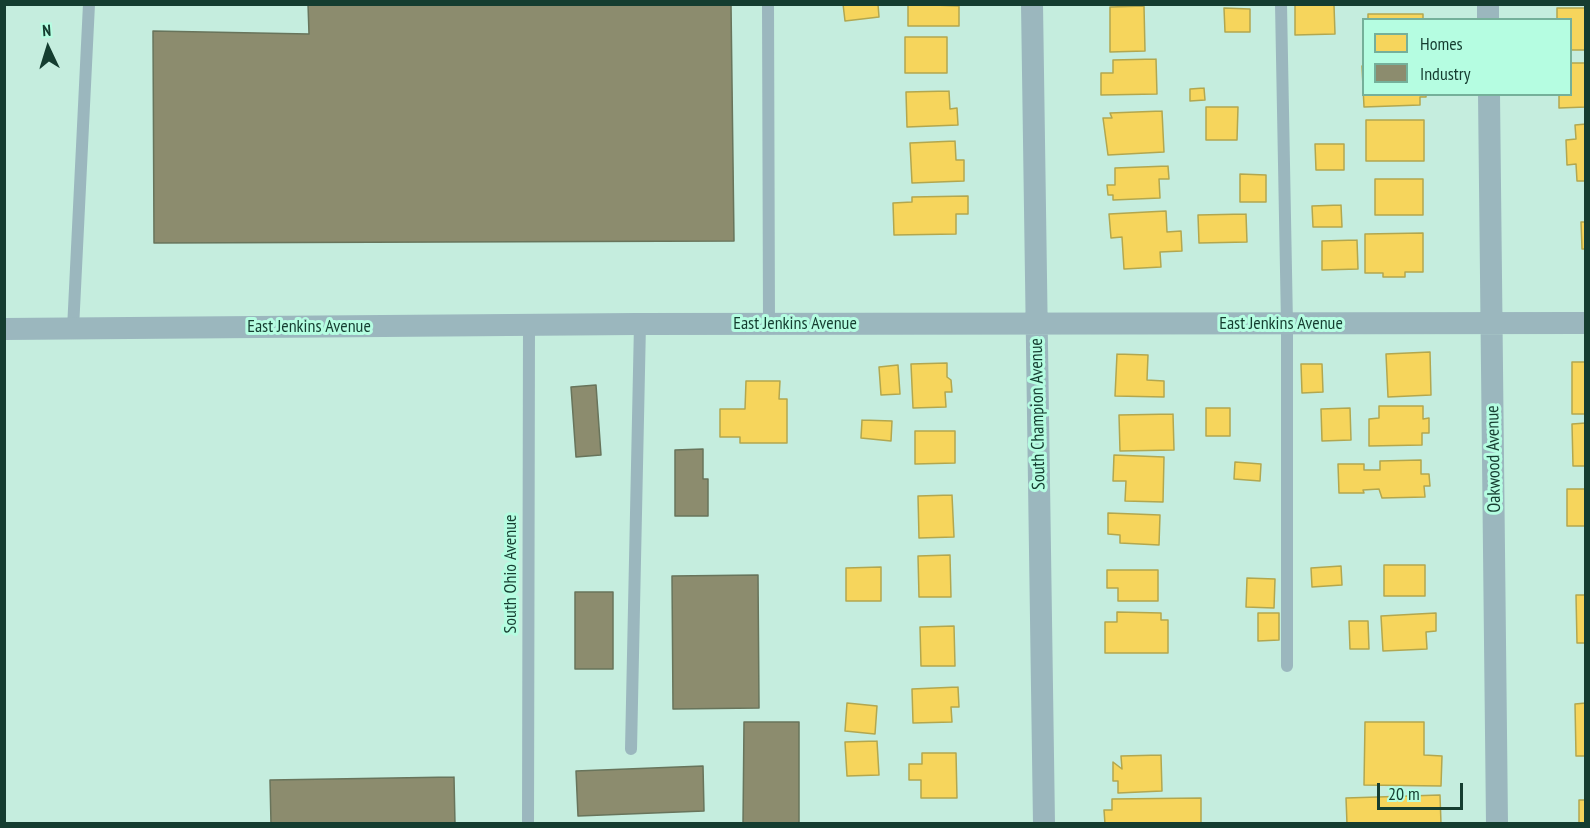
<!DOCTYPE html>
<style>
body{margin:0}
#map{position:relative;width:1590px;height:828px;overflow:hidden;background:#c5edde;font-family:"PT Sans Narrow",sans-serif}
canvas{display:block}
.frame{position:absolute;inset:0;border:6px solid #153d30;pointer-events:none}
.legend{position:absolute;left:1362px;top:18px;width:210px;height:78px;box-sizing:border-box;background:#b5fde1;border:2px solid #75b09a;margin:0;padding:8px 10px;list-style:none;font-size:18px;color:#153d30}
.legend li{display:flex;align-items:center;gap:12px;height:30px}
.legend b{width:30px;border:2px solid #75b09a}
.north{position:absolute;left:18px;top:18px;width:60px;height:60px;-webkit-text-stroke:4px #b5fde1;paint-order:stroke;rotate:356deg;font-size:16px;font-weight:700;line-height:24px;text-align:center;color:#153d30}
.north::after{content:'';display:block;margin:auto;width:21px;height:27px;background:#153d30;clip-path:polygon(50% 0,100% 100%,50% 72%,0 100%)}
.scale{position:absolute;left:1377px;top:783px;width:86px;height:27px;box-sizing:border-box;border:3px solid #153d30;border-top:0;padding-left:8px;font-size:18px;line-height:21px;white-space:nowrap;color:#153d30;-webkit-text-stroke:4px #b5fde1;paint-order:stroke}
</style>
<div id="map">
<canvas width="1590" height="828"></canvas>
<div class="frame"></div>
<ul class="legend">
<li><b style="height:16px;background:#f6d55c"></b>Homes</li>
<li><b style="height:16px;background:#8c8c6e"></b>Industry</li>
</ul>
<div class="north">N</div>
<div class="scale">20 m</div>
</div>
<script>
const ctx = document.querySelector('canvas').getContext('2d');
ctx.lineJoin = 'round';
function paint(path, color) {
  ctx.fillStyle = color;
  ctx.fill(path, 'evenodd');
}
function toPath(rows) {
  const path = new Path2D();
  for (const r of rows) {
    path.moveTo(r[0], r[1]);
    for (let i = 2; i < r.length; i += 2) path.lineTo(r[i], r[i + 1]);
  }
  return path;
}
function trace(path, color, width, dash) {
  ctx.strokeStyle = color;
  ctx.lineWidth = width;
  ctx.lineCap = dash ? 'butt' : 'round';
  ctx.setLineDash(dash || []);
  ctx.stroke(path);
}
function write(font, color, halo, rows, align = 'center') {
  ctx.font = font + ' "PT Sans Narrow",sans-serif';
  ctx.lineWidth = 6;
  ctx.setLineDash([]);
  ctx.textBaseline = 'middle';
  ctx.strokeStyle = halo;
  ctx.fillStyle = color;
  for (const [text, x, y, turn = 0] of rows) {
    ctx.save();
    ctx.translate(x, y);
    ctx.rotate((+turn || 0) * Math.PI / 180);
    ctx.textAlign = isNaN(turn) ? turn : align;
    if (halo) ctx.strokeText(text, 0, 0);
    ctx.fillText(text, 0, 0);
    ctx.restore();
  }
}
const homes = toPath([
 [843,4,878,4,879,17,845,21,843,4],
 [908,4,959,6,959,26,908,26,908,4],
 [1295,5,1334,5,1335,34,1295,35,1295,5],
 [1144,6,1145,51,1110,52,1110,7,1144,6],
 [1224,8,1250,9,1250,32,1225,32,1224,8],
 [1557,8,1586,8,1586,50,1570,50,1570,20,1557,20,1557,8],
 [1368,14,1423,14,1423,20,1368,20,1368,14],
 [905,37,947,37,947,73,905,73,905,37],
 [1156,59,1157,94,1101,95,1101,73,1113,73,1113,60,1156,59],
 [1570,63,1586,63,1586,107,1559,108,1559,94,1570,94,1570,63],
 [1362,66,1364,94,1426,94,1426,97,1420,97,1420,105,1364,107,1362,66],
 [1204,88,1205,100,1190,101,1190,89,1204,88],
 [949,91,950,109,957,108,958,125,907,127,906,92,949,91],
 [1206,107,1238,107,1237,140,1206,140,1206,107],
 [1162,111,1164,152,1108,155,1103,118,1112,118,1110,113,1162,111],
 [1366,120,1424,120,1424,161,1366,161,1366,120],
 [1586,124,1586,181,1577,181,1576,164,1567,165,1566,140,1576,139,1575,125,1586,124],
 [955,141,956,160,964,160,964,181,912,183,910,143,955,141],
 [1315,144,1344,144,1344,170,1316,170,1315,144],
 [1168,166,1169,179,1159,179,1160,198,1113,200,1113,195,1108,195,1107,185,1115,185,1115,168,1168,166],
 [1240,174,1266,175,1266,202,1240,202,1240,174],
 [1375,179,1423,179,1423,215,1375,215,1375,179],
 [968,196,968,214,956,214,956,234,894,235,893,203,912,202,912,197,968,196],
 [1341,205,1342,227,1313,227,1312,206,1341,205],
 [1166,211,1167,232,1181,231,1182,251,1160,252,1161,267,1124,269,1122,237,1111,238,1109,214,1166,211],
 [1246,214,1247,242,1199,243,1198,215,1246,214],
 [1581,222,1586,222,1586,249,1582,249,1581,222],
 [1423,233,1423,272,1405,272,1405,277,1383,277,1383,273,1365,273,1365,234,1423,233],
 [1357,240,1358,269,1322,270,1322,241,1357,240],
 [1430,352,1431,395,1388,397,1386,354,1430,352],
 [1117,354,1148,355,1147,380,1164,381,1164,397,1115,396,1117,354],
 [1572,362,1586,362,1586,414,1572,414,1572,362],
 [947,363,947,377,951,380,952,392,945,392,946,407,913,408,911,364,947,363],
 [1301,364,1322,364,1323,392,1302,393,1301,364],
 [898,365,900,394,881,395,879,367,898,365],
 [746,381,780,381,779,399,787,399,787,443,740,443,740,437,720,437,720,409,745,409,746,381],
 [1379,406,1423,406,1423,419,1429,418,1429,433,1422,433,1422,445,1369,446,1369,419,1379,418,1379,406],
 [1206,408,1230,408,1230,436,1206,436,1206,408],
 [1350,408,1351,440,1322,441,1321,409,1350,408],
 [1173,414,1174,450,1120,451,1119,415,1173,414],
 [862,420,892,421,891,441,861,438,862,420],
 [1586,423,1586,466,1573,466,1572,424,1586,423],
 [915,431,955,431,955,463,915,464,915,431],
 [1114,455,1164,457,1163,502,1125,501,1126,481,1113,481,1114,455],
 [1421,460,1421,474,1429,474,1430,486,1424,486,1425,497,1382,498,1379,489,1363,490,1364,493,1339,493,1338,464,1364,464,1364,470,1380,470,1380,461,1421,460],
 [1235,462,1261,464,1260,481,1234,479,1235,462],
 [1567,489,1586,489,1586,526,1567,526,1567,489],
 [952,495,954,537,919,538,918,496,952,495],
 [1108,513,1160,515,1159,545,1120,543,1120,535,1108,534,1108,513],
 [950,555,951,597,919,597,918,556,950,555],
 [1384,565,1425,565,1425,596,1384,596,1384,565],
 [1341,566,1342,585,1312,587,1311,568,1341,566],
 [881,567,881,601,846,601,846,568,881,567],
 [1107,570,1158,570,1158,601,1118,601,1118,588,1107,588,1107,570],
 [1247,578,1275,579,1274,608,1246,607,1247,578],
 [1576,595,1586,595,1586,643,1577,643,1576,595],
 [1117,612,1161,613,1161,620,1168,620,1168,653,1105,653,1105,622,1117,622,1117,612],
 [1258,613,1279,613,1279,640,1258,641,1258,613],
 [1436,613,1436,631,1426,632,1427,649,1383,651,1381,616,1436,613],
 [1349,621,1368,621,1369,649,1350,649,1349,621],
 [954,626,955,666,921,666,920,627,954,626],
 [958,687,959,707,951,707,952,722,913,723,912,689,958,687],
 [847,703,877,706,875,734,845,731,847,703],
 [1586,703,1586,756,1576,756,1575,704,1586,703],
 [1365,722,1424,722,1424,755,1442,756,1441,786,1364,785,1365,722],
 [877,741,879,775,847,776,845,742,877,741],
 [922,753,956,753,957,798,921,798,921,780,909,780,909,764,922,764,922,753],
 [1161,755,1162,791,1118,793,1118,781,1113,781,1113,762,1122,769,1121,756,1161,755],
 [1440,795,1441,824,1347,824,1346,798,1440,795],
 [1201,798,1201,824,1105,824,1104,810,1112,810,1112,799,1201,798],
 [1579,800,1586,800,1586,824,1570,824,1579,823,1579,800]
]);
const industry = toPath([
 [308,4,731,4,734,241,154,243,153,31,309,34,308,4],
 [596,385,601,455,576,457,571,387,596,385],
 [703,449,703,479,708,479,708,516,675,516,675,450,703,449],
 [758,575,759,708,673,709,672,576,758,575],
 [575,592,613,592,613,669,575,669,575,592],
 [744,722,799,722,799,824,743,824,744,722],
 [703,766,704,811,578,816,576,771,703,766],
 [454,777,455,824,271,824,270,780,454,777]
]);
const lane = toPath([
 [768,4,769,324],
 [1281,4,1287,324,1287,666],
 [73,329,89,4],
 [631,749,640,324],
 [528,824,529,325]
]);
const street = toPath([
 [1032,4,1044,824],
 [1488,4,1488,20],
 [1489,94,1497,824],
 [4,329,635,324,1586,323]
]);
const streetNames = [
 ["East Jenkins Avenue",795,324],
 ["East Jenkins Avenue",1281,324],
 ["East Jenkins Avenue",309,327],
 ["South Champion Avenue",1038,414,-91],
 ["Oakwood Avenue",1494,459,-91],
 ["South Ohio Avenue",511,574,-90]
];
paint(homes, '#f6d55c');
trace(homes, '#b2a74f', 1.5);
paint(industry, '#8c8c6e');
trace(industry, '#68745b', 1.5);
trace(lane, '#9bb7be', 12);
trace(street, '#9bb7be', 22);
write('18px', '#153d30', '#b5fde1', streetNames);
</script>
